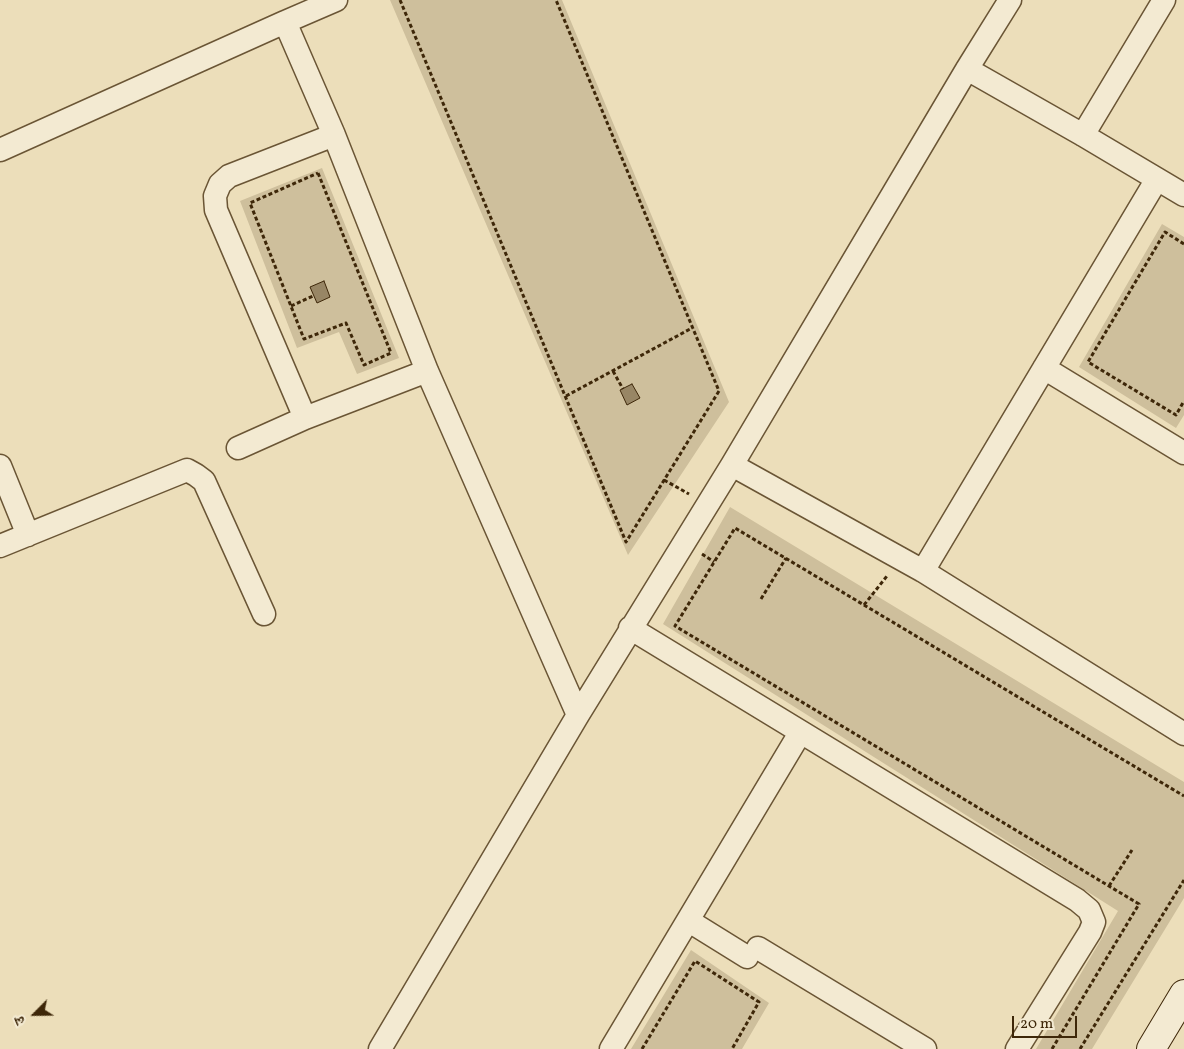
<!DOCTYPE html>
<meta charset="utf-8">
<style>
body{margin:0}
#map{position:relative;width:1184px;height:1049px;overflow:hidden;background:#ecdeba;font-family:Vollkorn,"Noto Serif Devanagari",serif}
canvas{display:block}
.north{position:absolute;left:10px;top:989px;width:50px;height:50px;-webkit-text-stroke:4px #f3ead2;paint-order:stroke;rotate:247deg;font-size:14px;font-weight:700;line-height:20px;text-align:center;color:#3e2709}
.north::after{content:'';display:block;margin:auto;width:18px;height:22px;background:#3e2709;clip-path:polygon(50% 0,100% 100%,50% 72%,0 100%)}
.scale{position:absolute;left:1012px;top:1016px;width:65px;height:22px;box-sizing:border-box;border:2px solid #3e2709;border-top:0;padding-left:6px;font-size:15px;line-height:18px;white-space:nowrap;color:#3e2709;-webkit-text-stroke:4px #f3ead2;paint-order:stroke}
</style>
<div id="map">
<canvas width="1184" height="1049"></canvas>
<div class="north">उ</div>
<div class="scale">20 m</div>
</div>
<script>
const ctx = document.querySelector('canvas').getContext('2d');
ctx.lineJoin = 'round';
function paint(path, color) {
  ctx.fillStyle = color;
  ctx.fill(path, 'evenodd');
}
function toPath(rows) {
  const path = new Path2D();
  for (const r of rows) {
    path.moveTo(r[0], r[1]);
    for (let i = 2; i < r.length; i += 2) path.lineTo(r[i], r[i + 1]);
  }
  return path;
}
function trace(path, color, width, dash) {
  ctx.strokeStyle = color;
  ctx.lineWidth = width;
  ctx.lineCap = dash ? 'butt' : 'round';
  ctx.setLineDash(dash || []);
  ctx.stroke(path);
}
const green = toPath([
 [390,0,562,0,729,402,628,555],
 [322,168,399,358,357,374,339,332,297,348,240,201],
 [1162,224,1184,237,1184,415,1176,428,1079,367],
 [730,507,1184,782,1184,898,1092,1049,1036,1049,1118,911,663,624],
 [691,950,769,1003,742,1049,631,1049]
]);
const building = toPath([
 [324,281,330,297,317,303,310,287,324,281],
 [632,384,640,398,627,405,620,390,632,384]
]);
const path = toPath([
 [400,0,626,542,719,391,556,0],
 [318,173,391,353,364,365,346,323,304,339,250,203,318,173],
 [1184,244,1165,232,1088,362,1176,415,1184,401],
 [291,306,313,296],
 [613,371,623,389],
 [566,396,692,328],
 [664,480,689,494],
 [702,554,714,562],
 [761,599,786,558],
 [864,605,887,576],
 [1109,886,1132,850],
 [642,1049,695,961,759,1002,732,1049],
 [1052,1049,1139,904,675,626,735,528,1184,796],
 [1080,1049,1184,880]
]);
const street = toPath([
 [285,22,336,0],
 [967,69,1083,135,1184,195],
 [1083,135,1164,0],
 [0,150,285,22,334,135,427,371,578,715],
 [1044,368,1184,453],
 [305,418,216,210,215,196,220,184,229,176,334,135],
 [238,448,305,418,427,371],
 [732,465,923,571,1184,734],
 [0,466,28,535],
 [0,546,187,470,196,475,204,481,264,614],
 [923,571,1157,179],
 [630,628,1077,900,1089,910,1094,922,1090,932,1017,1049],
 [689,921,747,957],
 [758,948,925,1049],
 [380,1049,578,715,732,465,967,69,1010,0],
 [611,1049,800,733]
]);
const secondary = toPath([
 [1151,1049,1184,994]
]);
paint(green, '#cebf9c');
paint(building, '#988665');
trace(building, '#3e2709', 1);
trace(street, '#6a5535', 25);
trace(secondary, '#3e2709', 30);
trace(path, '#3e2709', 3, [4, 2.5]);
trace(street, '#f3ead2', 22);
trace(secondary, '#f3ead2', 28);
</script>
